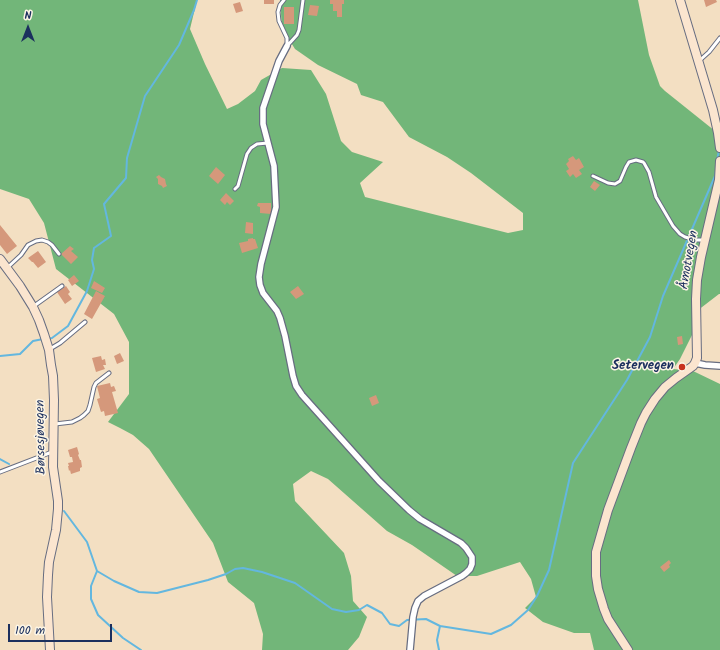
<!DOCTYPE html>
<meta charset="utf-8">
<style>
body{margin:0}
#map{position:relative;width:720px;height:650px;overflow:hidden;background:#f3dfc2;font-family:Kalam,sans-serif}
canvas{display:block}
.north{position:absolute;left:8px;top:8px;width:40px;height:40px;-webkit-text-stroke:3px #fcf5e5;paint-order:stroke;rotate:0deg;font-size:11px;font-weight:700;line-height:16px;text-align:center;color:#1b2f5e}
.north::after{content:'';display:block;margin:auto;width:14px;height:18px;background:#1b2f5e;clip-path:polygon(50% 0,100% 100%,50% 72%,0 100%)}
.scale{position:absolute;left:8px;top:624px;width:104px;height:18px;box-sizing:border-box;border:2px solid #1b2f5e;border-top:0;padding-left:5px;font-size:12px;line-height:14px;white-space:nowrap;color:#1b2f5e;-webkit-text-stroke:3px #fcf5e5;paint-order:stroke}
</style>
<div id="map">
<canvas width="720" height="650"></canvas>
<div class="north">N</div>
<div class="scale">100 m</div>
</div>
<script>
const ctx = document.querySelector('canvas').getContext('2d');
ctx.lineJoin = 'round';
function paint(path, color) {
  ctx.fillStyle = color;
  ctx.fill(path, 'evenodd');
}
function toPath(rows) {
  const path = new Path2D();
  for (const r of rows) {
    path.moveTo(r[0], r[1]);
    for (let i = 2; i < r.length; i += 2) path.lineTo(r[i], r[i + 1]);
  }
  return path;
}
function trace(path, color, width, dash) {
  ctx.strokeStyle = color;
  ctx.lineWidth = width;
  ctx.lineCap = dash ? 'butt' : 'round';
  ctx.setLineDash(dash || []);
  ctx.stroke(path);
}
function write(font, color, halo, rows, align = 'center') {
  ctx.font = font + ' Kalam,sans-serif';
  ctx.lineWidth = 3;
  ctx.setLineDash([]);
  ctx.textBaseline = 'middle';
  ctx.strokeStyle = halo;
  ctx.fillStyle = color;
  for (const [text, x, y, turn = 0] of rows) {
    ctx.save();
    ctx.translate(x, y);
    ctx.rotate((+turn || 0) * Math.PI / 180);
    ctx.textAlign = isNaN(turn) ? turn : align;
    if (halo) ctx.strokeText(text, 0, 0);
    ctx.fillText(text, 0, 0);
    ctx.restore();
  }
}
const forest = toPath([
 [0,0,197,0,190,29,205,64,227,109,238,104,255,91,261,80,282,68,311,70,326,94,341,141,352,152,383,162,360,183,365,197,508,233,523,230,523,213,471,173,447,157,409,137,383,102,361,95,357,84,318,65,295,49,282,28,280,0,638,0,649,55,660,86,665,91,720,135,720,294,719,294,693,314,693,333,680,359,673,369,693,371,720,384,720,650,594,650,590,633,574,633,543,622,525,608,536,597,531,579,520,562,477,576,457,576,412,545,387,531,328,479,311,471,293,484,295,501,344,553,351,576,353,601,367,617,359,637,348,650,262,650,263,634,254,603,228,582,213,543,149,449,133,435,120,428,108,422,129,394,129,342,114,314,56,269,44,223,29,199,0,189]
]);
const stream = toPath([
 [717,161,719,150],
 [47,339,52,338,68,326,87,291,94,269,92,260,94,248,111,236,104,204,126,178,127,158,145,96,179,45,194,10,197,0],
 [0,356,20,354,33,341,43,339],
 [0,459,9,464],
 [64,511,87,542,97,571,114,581,139,592,157,593,208,580,226,574,235,569,243,568,262,572,295,583,332,609,346,612,359,610,367,605,382,613,390,624,399,626,407,620,426,619,440,626,437,640,439,650],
 [97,571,91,586,91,599,98,615,123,638,141,650],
 [440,626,491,634,511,625,528,610,537,596,549,570,573,463,627,380,650,337,663,296,715,176,716,170]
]);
const building = toPath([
 [264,0,274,0,274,4,264,4],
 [330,0,344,0,344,4,342,4,342,17,337,17,337,11,333,11,333,4,330,4],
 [704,0,716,0,717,2,706,7],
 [240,2,243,11,236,13,233,4],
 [310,5,319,6,317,16,308,15],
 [284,7,294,7,294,24,284,24],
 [573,156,576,160,579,158,584,167,579,170,582,174,576,178,573,174,570,177,566,171,569,169,566,164,569,161,568,159],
 [216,167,225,175,218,184,209,176],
 [159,175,161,177,165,179,166,184,167,186,163,188,162,186,158,184,158,179,156,177],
 [594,181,600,185,595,191,590,187],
 [226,193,234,201,230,205,227,202,225,205,220,200],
 [258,203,271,203,271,214,260,213,260,207,257,206],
 [246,222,253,223,253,234,245,233],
 [0,225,17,246,7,254,0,245],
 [253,238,253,239,255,239,258,248,242,253,239,243,248,241,248,239],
 [70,246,74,249,71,251,78,257,71,264,61,254],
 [38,251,46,262,38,268,33,262,32,262,28,258],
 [74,275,79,281,72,286,68,280],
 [94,281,105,288,102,293,91,288],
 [66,286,70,292,68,294,72,299,65,304,57,292],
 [298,286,304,294,296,299,290,292],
 [96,291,105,296,92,319,84,314],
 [682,336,683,344,678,345,677,337],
 [120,353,124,361,117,364,114,356],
 [101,356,102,360,105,359,106,365,103,365,105,369,96,372,92,358],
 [110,383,111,387,114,386,116,391,112,392,118,413,105,416,104,411,101,412,97,399,100,398,97,386],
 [376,395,379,403,372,406,369,398],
 [77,447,79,454,78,455,80,460,81,460,82,467,80,468,80,471,71,474,70,470,69,471,68,466,69,466,68,463,73,462,72,457,70,457,68,450],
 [669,560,671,563,669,565,670,567,664,572,660,567]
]);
const service = toPath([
 [284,0,280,5,278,12,279,21,287,38,287,46],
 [287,46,297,35,299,30,303,0],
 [699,61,709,52,720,38],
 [593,176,608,183,615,184,620,181,626,167,629,162,636,160,643,162,644,163,649,172,656,197,673,226,680,234,685,237,696,240,703,240],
 [235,189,238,186,247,154,251,148,257,144,268,143],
 [7,268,21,255,28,245,36,241,42,240,48,242,52,245,59,254],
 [34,306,62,286],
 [50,349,60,343,85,322],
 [55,424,72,422,80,418,84,415,88,411,90,405,94,387,96,383,109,373],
 [0,472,52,452]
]);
const minor = toPath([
 [287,46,279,61,263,108,263,124,274,166,276,207,261,264,259,277,260,285,263,293,277,311,280,318,285,336,293,376,296,386,302,395,379,481,409,510,420,519,461,543,466,548,472,557,472,564,470,569,466,573,462,576,424,596,418,601,415,608,413,617,410,650],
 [695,363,705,365,720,366]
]);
const secondary = toPath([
 [680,0,713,110,718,133,720,148],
 [0,259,20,286,33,307,39,320,44,334,49,350,51,365,53,376,54,400,53,467,58,501,58,509,56,530,49,562,48,575,47,597,50,650],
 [628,650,608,619,604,609,598,589,596,576,596,552,608,510,631,448,641,423,646,413,655,399,665,387,676,378,693,366,695,363,697,358,696,299,697,280,701,257,719,180,720,161]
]);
const markers = [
 [682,367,4,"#c8321e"]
];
const streetNames = [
 ["Åmotvegen",690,260,-80],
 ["Børsesjøvegen",42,437,-91]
];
const poiNames = [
 ["Setervegen",674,367]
];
paint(forest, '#72b679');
trace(stream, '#63b7df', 2);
paint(building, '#d5987b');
trace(service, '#676d81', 5);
trace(minor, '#676d81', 8);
trace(secondary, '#676d81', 10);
trace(service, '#fff', 3);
trace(minor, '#fff', 5.5);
trace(secondary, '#fbe5cf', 8);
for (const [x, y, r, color] of markers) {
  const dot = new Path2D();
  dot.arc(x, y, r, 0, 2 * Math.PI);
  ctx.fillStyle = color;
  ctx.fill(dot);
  trace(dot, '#fcf5e5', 1.5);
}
write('13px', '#1b2f5e', '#fcf5e5', streetNames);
write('bold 13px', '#1b2f5e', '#fcf5e5', poiNames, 'right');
</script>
